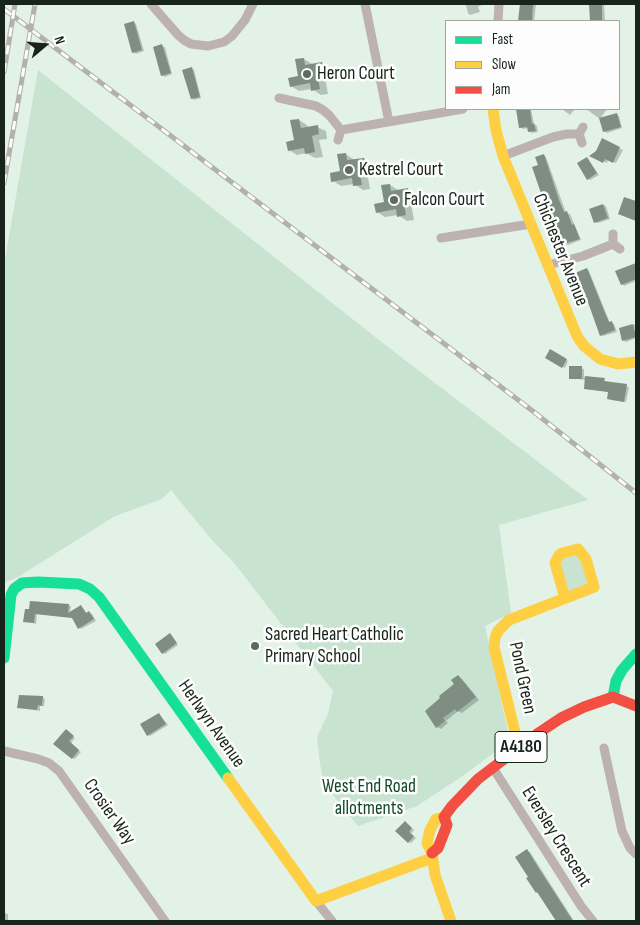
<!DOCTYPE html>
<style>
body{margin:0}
#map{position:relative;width:640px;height:925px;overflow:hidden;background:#e2f2e6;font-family:"Sofia Sans Condensed",sans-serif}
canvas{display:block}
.frame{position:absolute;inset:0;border:5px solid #18231b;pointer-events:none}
.legend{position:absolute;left:445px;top:20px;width:175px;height:90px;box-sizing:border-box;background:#fdfdfd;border:1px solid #a1a6a3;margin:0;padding:6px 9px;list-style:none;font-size:15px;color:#18231b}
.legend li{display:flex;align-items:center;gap:10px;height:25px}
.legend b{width:25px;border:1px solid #a1a6a3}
.north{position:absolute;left:20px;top:20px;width:50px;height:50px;-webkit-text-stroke:4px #fdfdfd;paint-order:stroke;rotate:72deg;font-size:14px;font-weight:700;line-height:20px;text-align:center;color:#18231b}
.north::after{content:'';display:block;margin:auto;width:18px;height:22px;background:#18231b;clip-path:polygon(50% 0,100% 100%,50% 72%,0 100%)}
</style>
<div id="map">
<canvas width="640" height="925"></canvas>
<div class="frame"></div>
<ul class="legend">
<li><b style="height:6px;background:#16e098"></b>Fast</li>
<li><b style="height:6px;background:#ffcf43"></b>Slow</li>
<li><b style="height:6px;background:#f24e42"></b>Jam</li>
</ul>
<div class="north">N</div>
</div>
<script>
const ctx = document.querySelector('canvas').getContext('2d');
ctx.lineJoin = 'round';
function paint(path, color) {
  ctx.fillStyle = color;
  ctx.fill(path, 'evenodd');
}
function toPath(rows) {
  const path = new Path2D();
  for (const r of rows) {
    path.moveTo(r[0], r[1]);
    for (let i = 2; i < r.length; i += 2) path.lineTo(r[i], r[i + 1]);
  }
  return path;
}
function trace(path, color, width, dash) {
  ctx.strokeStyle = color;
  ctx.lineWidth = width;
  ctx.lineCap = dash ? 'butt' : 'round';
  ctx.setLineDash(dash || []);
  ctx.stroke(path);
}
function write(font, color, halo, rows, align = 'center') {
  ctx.font = font + ' "Sofia Sans Condensed",sans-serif';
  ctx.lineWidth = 5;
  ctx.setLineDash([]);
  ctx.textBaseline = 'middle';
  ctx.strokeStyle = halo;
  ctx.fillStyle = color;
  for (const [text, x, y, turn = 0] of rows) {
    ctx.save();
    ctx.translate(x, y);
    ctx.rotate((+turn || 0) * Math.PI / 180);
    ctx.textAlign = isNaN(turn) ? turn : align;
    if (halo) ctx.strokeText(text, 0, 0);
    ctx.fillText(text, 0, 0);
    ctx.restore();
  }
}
const green = toPath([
 [38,70,384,344,588,500,499,525,511,613,485,626,510,741,461,777,417,806,358,826,324,784,320,764,317,737,328,714,333,691,235,564,211,539,171,490,162,499,115,516,18,577,4,583,4,265],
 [574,549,594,587,565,598,556,559]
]);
const shadow = toPath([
 [470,4,480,4,481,6,478,6,480,12,470,15,468,13,466,5],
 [521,4,536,4,534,21,519,21],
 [590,4,604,4,605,21,591,21],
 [133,22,136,24,144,51,136,54,133,52],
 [162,46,165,47,172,74,165,77,162,75],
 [304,59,312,64,322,64,330,68,331,76,325,77,328,94,321,95,312,89,299,91,291,86,299,77],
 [192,69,194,70,201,98,194,100,192,98],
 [517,109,531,109,534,124,537,126,538,132,532,133,529,131,528,128,523,129,520,127],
 [562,109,575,109,570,115],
 [586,109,607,109,600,119],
 [616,114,619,116,622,128,607,133,604,131],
 [299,120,307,125,308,128,317,127,326,131,327,139,319,140,323,157,315,158,306,153,297,155,289,150,295,141],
 [603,140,623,150,616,163,608,160,607,163,592,156,597,152],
 [346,154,354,160,364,159,372,164,373,171,367,172,370,189,363,190,354,184,341,186,333,181,341,172],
 [544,156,546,157,566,213,570,214,581,240,568,245,565,244,548,203,546,202,540,166],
 [587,159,599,175,590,180,588,179],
 [390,185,398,190,408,190,416,194,418,202,411,203,414,220,407,221,398,215,385,217,377,212,385,203],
 [603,205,606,206,610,219,598,223,595,222],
 [636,264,636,281,624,286,622,284],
 [587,269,589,271,610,323,614,324,617,332,603,336,601,335,585,292,583,291],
 [636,324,636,338,626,342,623,340,620,329],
 [550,351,568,361,565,368,547,358],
 [571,367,584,369,584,377,604,380,606,382,629,387,626,402,611,400,608,398,609,392,585,388,586,380,570,378],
 [68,605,71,606,70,613,81,606,87,614,89,613,92,614,96,621,81,629,74,618,37,614,36,624,24,621,26,610],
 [172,636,178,645,165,654,163,653],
 [458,676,462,679,479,700,462,713,458,711,446,721,448,723,441,729,437,727,442,698,456,684],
 [42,697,45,699,44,706,40,706,40,711,21,708],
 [159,714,168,725,150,736,148,735],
 [66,731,75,738,71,743,81,752,75,759,73,758],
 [407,824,414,830,411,834,416,838,411,843,408,842],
 [527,851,530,852,574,921,558,921,540,893,536,892,529,877],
 [4,913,8,914,8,921,4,921]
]);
const building = toPath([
 [520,4,533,4,532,21,518,21],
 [589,4,602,4,602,21,590,21],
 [134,21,142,50,132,53,124,24],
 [162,44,171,73,161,76,153,47],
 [304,58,305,65,322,62,324,72,317,73,320,89,311,91,310,83,290,87,288,78,298,76,295,59],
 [192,67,200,97,191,99,182,70],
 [516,109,530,109,532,124,534,123,536,131,528,132,527,127,519,128],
 [617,113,621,127,603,132,599,118],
 [299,119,301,128,318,125,319,134,312,136,315,152,305,154,304,148,288,151,286,142,294,140,290,120],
 [602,138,620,147,613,163,605,159,603,163,589,156,596,151],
 [346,153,347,160,364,158,366,167,359,168,362,185,353,186,352,178,331,182,330,173,340,171,337,154],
 [544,154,559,200,564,212,567,211,572,225,574,224,580,239,564,244,547,202,544,202,532,167,538,165,535,157],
 [587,157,597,173,587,180,577,163],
 [390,184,391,191,408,188,410,197,403,199,406,215,397,217,396,209,376,213,374,204,384,202,381,185],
 [624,197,636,201,636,221,618,214],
 [603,204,608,218,594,223,589,209],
 [636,263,636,279,621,285,615,271],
 [587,268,603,308,609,322,612,321,615,330,600,336,584,291,582,292,575,273],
 [633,324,636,337,622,341,619,328],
 [550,349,567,359,562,368,545,358],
 [569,366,582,366,582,379,569,379],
 [585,376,605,378,604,381,627,384,624,402,607,399,608,392,584,389],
 [30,601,69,604,68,613,81,605,86,613,89,611,94,619,78,629,72,618,35,614,34,623,23,622,25,609,29,609],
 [170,633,177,643,162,654,155,644],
 [458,675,476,697,457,712,455,709,443,718,445,721,436,728,425,711,440,698,439,696,454,684,451,680],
 [19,695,43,696,42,706,38,705,37,710,17,708],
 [159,713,166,724,147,736,140,724],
 [66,729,74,736,69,741,79,750,72,759,53,744],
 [405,821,412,828,409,832,414,836,408,843,395,831],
 [527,849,540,870,573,921,556,921,537,892,536,893,526,878,528,877,515,857]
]);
const street = toPath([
 [151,4,178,35,184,40,191,44,208,46,224,42,232,36,245,20,253,4],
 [365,4,389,122],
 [498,21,499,4],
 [279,98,316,106,323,110,329,115,341,130,463,109],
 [338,140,341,130],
 [582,143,579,134,583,127],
 [503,156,553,137,567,134,579,134],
 [613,234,613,244,620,249],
 [441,238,531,224],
 [548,265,583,256,613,244],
 [604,748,622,831,630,848,636,854],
 [4,751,38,759,49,763,59,771,165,921],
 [493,768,581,906,593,921],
 [316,901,332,921]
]);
const fast = toPath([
 [4,658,11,595,14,589,22,583,38,582,79,584,90,589,99,597,228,778],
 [613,697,616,681,622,670,636,654]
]);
const slow = toPath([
 [493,109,496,130,503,156,577,336,584,346,600,359,618,364,636,362],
 [519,748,494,647,495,638,498,631,509,620,594,587,586,559,578,549,562,553,559,555,555,563,565,598],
 [228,778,316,901,432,858],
 [444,817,436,819,430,830,427,843,432,853,435,875,451,921]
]);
const jam = toPath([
 [444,817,452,806,478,779,537,734,561,718,584,707,613,697,636,706],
 [432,853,438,848,447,825,444,817]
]);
const rail = toPath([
 [4,9,534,412,636,493],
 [4,72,15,4],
 [4,183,35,4]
]);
const markers = [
 [307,74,5,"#5f6b62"],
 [349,170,5,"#5f6b62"],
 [394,200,5,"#5f6b62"],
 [255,646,5,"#5f6b62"]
];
const shields = [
 [521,747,52]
];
const shieldNames = [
 ["A4180",521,747]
];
const poiNames = [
 ["Heron Court",317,74],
 ["Kestrel Court",359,170],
 ["Falcon Court",404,200],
 ["Sacred Heart Catholic",265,635],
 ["Primary School",265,657]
];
const streetNames = [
 ["Chichester Avenue",560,250,68],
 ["Pond Green",522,678,78],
 ["Herlwyn Avenue",211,724,55],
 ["Crosier Way",109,812,55],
 ["Eversley Crescent",556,837,58]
];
const parkNames = [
 ["West End Road",369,787],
 ["allotments",369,809]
];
paint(green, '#c8e3cf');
paint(shadow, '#0003');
paint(building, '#7e8e83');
trace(street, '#bdb2af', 9);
trace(fast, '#16e098', 11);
trace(slow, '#ffcf43', 11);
trace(jam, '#f24e42', 11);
trace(rail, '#b2b1ab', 5);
trace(rail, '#fdfdfd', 3, [9]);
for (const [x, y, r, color] of markers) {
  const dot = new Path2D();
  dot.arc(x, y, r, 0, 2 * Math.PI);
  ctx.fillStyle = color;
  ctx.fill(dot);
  trace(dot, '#fdfdfd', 2);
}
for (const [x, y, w] of shields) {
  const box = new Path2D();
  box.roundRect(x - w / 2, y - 15.5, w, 31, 4);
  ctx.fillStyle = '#fdfdfd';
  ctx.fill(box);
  trace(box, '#18231b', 1);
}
write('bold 18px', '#18231b', null, shieldNames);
write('19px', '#18231b', '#fdfdfd', poiNames, 'left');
write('19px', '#18231b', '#fdfdfd', streetNames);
write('19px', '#114727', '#fdfdfd', parkNames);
</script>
